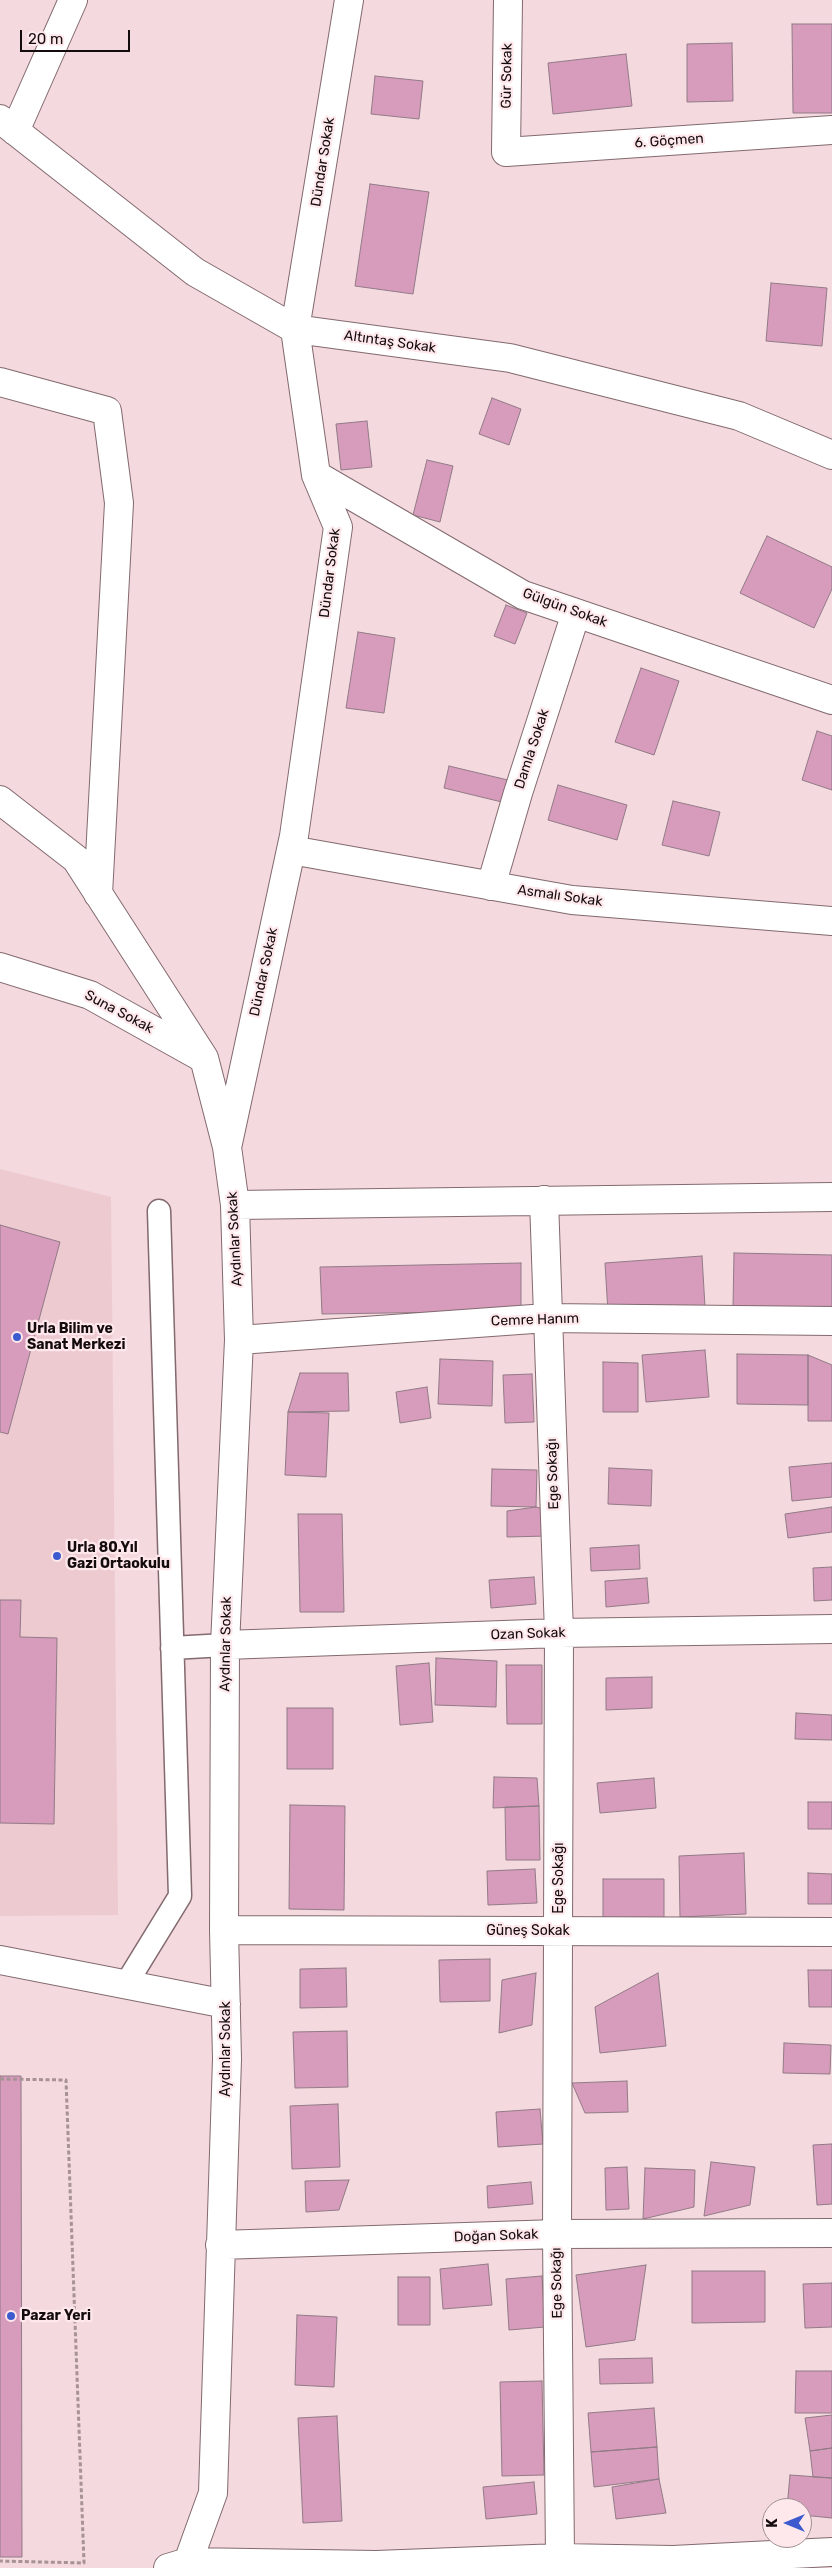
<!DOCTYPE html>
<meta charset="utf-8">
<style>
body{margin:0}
#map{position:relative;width:832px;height:2568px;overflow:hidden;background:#f4d9de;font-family:Rubik,sans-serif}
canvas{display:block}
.north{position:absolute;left:762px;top:2498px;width:50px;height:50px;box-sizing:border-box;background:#fee8ec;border:1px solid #a09093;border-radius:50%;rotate:270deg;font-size:14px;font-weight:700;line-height:20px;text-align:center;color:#140b0d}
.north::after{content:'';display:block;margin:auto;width:18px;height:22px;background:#3d5bce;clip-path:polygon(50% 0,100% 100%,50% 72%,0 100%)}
.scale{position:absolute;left:20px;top:30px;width:110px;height:22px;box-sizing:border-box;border:2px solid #140b0d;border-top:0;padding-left:6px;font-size:15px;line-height:18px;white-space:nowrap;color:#140b0d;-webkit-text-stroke:4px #fee8ec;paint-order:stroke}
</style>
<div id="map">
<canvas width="832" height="2568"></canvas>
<div class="north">K</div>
<div class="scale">20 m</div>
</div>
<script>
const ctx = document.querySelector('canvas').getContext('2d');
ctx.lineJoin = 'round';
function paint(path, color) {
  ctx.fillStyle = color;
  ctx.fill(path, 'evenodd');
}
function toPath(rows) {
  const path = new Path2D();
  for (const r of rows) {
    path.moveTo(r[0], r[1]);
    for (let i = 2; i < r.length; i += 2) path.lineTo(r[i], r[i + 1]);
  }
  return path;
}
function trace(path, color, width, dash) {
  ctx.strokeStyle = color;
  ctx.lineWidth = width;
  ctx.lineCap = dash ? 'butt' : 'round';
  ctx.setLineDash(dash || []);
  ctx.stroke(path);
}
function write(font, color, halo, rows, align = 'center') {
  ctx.font = font + ' Rubik,sans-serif';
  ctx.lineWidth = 4.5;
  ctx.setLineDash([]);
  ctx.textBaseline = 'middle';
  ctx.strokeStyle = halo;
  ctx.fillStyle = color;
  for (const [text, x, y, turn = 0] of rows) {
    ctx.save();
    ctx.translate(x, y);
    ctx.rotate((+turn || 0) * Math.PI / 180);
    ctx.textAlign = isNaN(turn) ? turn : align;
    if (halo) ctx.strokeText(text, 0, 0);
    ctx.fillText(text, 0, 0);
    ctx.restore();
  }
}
const built = toPath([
 [0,1169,111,1197,118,1915,0,1916]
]);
const building = toPath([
 [792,24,832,24,832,113,793,113,792,24],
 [732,43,733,101,687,102,687,44,732,43],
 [626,54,632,106,553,114,548,63,626,54],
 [375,76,423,81,419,119,371,114,375,76],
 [370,184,429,192,413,294,355,286,370,184],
 [771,283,827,288,822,346,766,341,771,283],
 [492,398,521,409,509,445,479,434,492,398],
 [367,421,372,467,341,470,336,424,367,421],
 [427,460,453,466,440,522,413,515,427,460],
 [767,536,832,567,832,589,814,628,740,593,767,536],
 [506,605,527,613,515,644,494,636,506,605],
 [358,632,395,638,384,713,346,708,358,632],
 [641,668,679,681,654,755,615,742,641,668],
 [817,731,832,736,832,790,802,780,817,731],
 [449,766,512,781,506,803,444,788,449,766],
 [558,785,627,805,617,840,548,820,558,785],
 [673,801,720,812,709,856,662,845,673,801],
 [0,1225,60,1242,8,1434,0,1432,0,1225],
 [734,1253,832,1255,832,1309,733,1307,734,1253],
 [702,1256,705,1307,608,1313,605,1263,702,1256],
 [521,1263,521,1311,322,1314,320,1267,521,1263],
 [705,1350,709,1397,646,1402,642,1355,705,1350],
 [737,1354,808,1355,808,1405,737,1404,737,1354],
 [808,1355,832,1365,832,1421,808,1421,808,1355],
 [440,1359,493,1361,492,1406,438,1404,440,1359],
 [603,1362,638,1363,638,1412,603,1412,603,1362],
 [300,1373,348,1373,349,1411,288,1412,300,1373],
 [532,1374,534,1422,505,1423,503,1375,532,1374],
 [427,1387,431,1418,400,1423,396,1392,427,1387],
 [288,1412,329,1413,326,1477,285,1475,288,1412],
 [832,1463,832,1497,792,1501,789,1467,832,1463],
 [609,1468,652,1470,651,1506,608,1504,609,1468],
 [492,1469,537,1470,536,1507,491,1506,492,1469],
 [536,1507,548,1510,548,1536,507,1537,507,1511,536,1507],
 [832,1507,832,1532,788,1538,785,1514,832,1507],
 [298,1514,342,1514,344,1612,300,1612,298,1514],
 [639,1545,640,1569,591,1571,590,1548,639,1545],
 [832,1567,832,1600,814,1601,813,1568,832,1567],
 [534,1577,536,1604,491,1608,489,1580,534,1577],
 [647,1578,649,1603,606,1607,605,1581,647,1578],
 [0,1600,21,1600,20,1637,57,1638,54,1824,0,1823,0,1600],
 [436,1658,497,1661,496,1707,435,1705,436,1658],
 [429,1663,433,1722,400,1725,396,1666,429,1663],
 [506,1665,542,1665,542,1724,507,1724,506,1665],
 [652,1677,652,1708,606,1710,606,1678,652,1677],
 [287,1708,333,1708,333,1769,287,1769,287,1708],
 [796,1713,832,1715,832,1740,795,1739,796,1713],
 [494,1777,537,1778,539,1806,493,1808,494,1777],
 [654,1778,656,1808,600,1813,597,1783,654,1778],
 [808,1802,832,1802,832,1829,808,1829,808,1802],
 [290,1805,345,1806,344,1910,289,1909,290,1805],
 [539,1806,540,1860,506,1860,505,1807,539,1806],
 [744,1853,746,1914,680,1917,679,1856,744,1853],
 [535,1869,537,1903,488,1905,487,1871,535,1869],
 [808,1873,832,1874,832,1904,808,1904,808,1873],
 [603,1879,664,1879,664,1919,603,1919,603,1879],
 [490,1959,490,2001,440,2002,439,1960,490,1959],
 [346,1968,347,2007,300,2008,300,1969,346,1968],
 [808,1970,832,1970,832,2007,809,2007,808,1970],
 [536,1973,532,2025,499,2033,502,1980,536,1973],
 [658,1973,666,2046,600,2053,595,2007,658,1973],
 [347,2031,348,2087,295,2088,293,2032,347,2031],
 [784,2043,831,2045,830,2074,783,2073,784,2043],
 [0,2076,21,2076,22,2557,0,2557,0,2076],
 [627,2081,628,2112,585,2113,572,2083,627,2081],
 [338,2104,340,2167,292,2169,290,2106,338,2104],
 [540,2109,543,2144,498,2147,496,2112,540,2109],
 [832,2144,832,2204,817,2205,813,2145,832,2144],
 [711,2162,755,2167,750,2205,704,2216,711,2162],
 [627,2167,629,2209,606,2210,605,2168,627,2167],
 [645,2168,695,2170,694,2207,643,2219,645,2168],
 [349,2180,339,2210,306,2212,305,2181,349,2180],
 [531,2182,533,2204,488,2208,487,2186,531,2182],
 [488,2264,492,2305,443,2309,440,2269,488,2264],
 [646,2265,635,2340,586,2347,576,2275,646,2265],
 [692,2271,765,2271,765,2322,692,2323,692,2271],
 [542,2276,545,2327,509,2330,506,2279,542,2276],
 [398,2277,430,2277,430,2325,398,2325,398,2277],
 [832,2283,832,2327,805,2328,803,2284,832,2283],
 [297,2315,337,2317,334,2387,295,2385,297,2315],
 [652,2358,653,2383,600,2384,599,2359,652,2358],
 [796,2371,832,2371,832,2413,795,2413,796,2371],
 [542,2381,544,2475,502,2476,500,2382,542,2381],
 [654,2408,657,2447,591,2452,588,2413,654,2408],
 [832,2415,832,2448,810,2451,805,2418,832,2415],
 [337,2416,342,2521,303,2523,298,2418,337,2416],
 [657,2447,659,2479,594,2487,591,2452,657,2447],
 [832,2448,832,2478,813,2477,810,2451,832,2448],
 [790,2475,832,2478,832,2518,802,2515,802,2508,787,2508,790,2475],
 [659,2479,666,2513,616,2519,612,2487,659,2479],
 [534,2482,537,2514,486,2519,483,2487,534,2482]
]);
const path = toPath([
 [0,2079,66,2080,84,2563,0,2561]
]);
const lane = toPath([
 [172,1648,225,1645],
 [126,1984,180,1896,159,1211]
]);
const street = toPath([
 [508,0,506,152,832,130],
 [0,119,195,272,295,329,510,358,739,416,832,455],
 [15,131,73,0],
 [0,382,107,411,119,503,98,894],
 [316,475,523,595,832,700],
 [0,800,76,859,204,1058,227,1147,235,1205,239,1340,225,1645,224,1930,227,2059,213,2493,188,2562],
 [291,850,572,900,832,921],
 [491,886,518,793,576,613],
 [0,967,90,995,201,1057],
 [228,1143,294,836,338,527,316,475,295,329,349,0],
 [544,1200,559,1633,557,2234,560,2558],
 [235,1205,832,1197],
 [239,1340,547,1318,832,1321],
 [225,1645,559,1633,832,1629],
 [224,1930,832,1932],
 [0,1960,226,2004],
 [220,2245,557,2234,832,2233],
 [168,2568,188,2562,376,2565,560,2558,673,2560,832,2552]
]);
const markers = [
 [17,1337,5,"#3d5bce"],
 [57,1556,5,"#3d5bce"],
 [11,2316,5,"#3d5bce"]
];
const streetNames = [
 ["Gür Sokak",507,76,-89],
 ["6. Göçmen",669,141,-4],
 ["Dündar Sokak",323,162,-81],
 ["Altıntaş Sokak",390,342,8],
 ["Dündar Sokak",330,573,-83],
 ["Gülgün Sokak",565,608,20],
 ["Damla Sokak",532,749,-72],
 ["Asmalı Sokak",560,896,8],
 ["Dündar Sokak",264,972,-78],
 ["Suna Sokak",119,1012,28],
 ["Aydınlar Sokak",235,1239,-93],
 ["Cemre Hanım",535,1320,-2],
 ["Ege Sokağı",553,1474,-92],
 ["Ozan Sokak",528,1634,-2],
 ["Aydınlar Sokak",226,1644,-89],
 ["Ege Sokağı",559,1878,-90],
 ["Güneş Sokak",528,1931],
 ["Aydınlar Sokak",226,2049,-90],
 ["Doğan Sokak",496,2236,-2],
 ["Ege Sokağı",557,2283,-91]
];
const poiNames = [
 ["Urla Bilim ve",27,1329],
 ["Sanat Merkezi",27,1345],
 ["Urla 80.Yıl",67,1548],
 ["Gazi Ortaokulu",67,1564],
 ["Pazar Yeri",21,2316]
];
paint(built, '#edc9d0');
paint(building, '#d79bbc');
trace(building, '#917b86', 1);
trace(lane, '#826a6f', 25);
trace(street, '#826a6f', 30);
trace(path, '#a79296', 3, [4, 2.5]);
trace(lane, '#fff', 22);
trace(street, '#fff', 28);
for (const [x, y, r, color] of markers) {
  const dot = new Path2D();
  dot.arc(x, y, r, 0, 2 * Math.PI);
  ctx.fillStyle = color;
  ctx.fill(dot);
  trace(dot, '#fee8ec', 2);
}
write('14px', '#140b0d', '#fee8ec', streetNames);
write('bold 14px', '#140b0d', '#fee8ec', poiNames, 'left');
</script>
